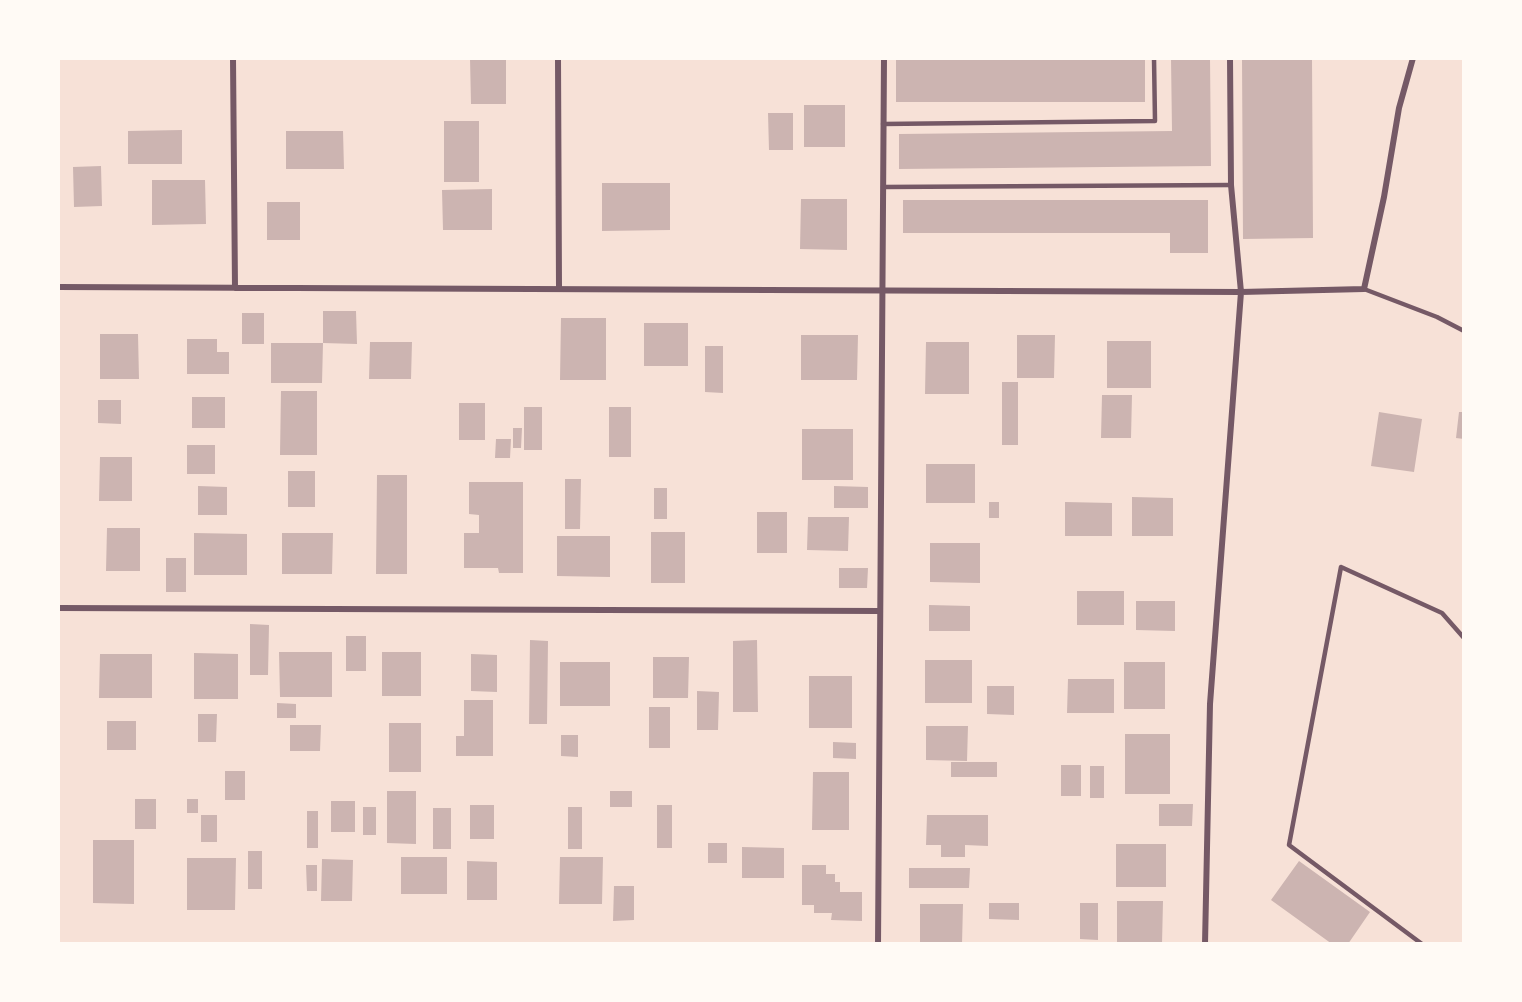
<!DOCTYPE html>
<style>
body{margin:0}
#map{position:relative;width:1522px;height:1002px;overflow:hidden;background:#f7e1d7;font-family:"DM Sans",sans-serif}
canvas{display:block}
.frame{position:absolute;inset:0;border:60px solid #fffaf5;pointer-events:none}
</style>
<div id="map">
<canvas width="1522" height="1002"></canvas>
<div class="frame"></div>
</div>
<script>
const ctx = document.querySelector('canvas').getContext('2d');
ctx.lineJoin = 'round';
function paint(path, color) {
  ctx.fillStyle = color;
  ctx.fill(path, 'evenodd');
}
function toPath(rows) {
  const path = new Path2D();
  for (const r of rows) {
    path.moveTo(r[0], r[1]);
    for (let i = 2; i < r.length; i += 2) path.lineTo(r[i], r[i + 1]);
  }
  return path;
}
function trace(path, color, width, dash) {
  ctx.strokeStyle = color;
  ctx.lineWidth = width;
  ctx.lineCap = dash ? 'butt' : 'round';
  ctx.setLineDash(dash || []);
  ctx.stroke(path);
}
const building = toPath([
 [470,58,506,58,506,104,471,104],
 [896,58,1145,58,1145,102,896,102],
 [1171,58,1210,58,1211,166,899,169,899,134,1172,131],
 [1242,58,1312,58,1313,238,1243,239],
 [804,105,845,105,845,147,804,147],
 [768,113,793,113,793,150,769,150],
 [444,121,479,121,479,182,444,182],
 [182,130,182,164,128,164,128,131],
 [286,131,343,131,344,169,286,169],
 [101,166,102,206,74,207,73,167],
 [152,180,205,180,206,224,152,225],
 [602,183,670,183,670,230,602,231],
 [492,189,492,230,443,230,442,190],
 [801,199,847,199,847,250,800,249],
 [903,200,1208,200,1208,253,1170,253,1170,233,903,233],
 [267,202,300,202,300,240,267,240],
 [323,311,356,311,357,344,323,343],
 [242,313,264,313,264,344,242,344],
 [561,318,606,318,606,380,560,380],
 [644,323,688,323,688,366,644,366],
 [100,334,138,334,139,379,100,379],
 [801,335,858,335,857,380,801,380],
 [1017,335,1055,335,1054,378,1017,378],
 [187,339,217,339,217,352,229,352,229,374,187,374],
 [1107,341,1151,341,1151,388,1107,388],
 [370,342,412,342,411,379,369,379],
 [926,342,969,342,969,394,925,394],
 [271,343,323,343,322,383,271,383],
 [705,346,723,346,723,393,705,392],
 [1002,382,1018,382,1018,445,1002,445],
 [281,391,317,391,317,455,280,455],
 [1102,395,1132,395,1131,438,1101,438],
 [192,397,225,397,225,428,192,428],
 [98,400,121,400,121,424,98,423],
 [459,403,485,403,485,440,459,440],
 [524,407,542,407,542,450,524,450],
 [609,407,631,407,631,457,609,457],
 [1379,412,1422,419,1414,472,1371,466],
 [1459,412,1464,412,1464,439,1456,438],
 [513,428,522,428,521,448,513,448],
 [802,429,853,429,853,480,802,480],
 [496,439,511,439,510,458,495,458],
 [187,445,215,445,215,474,187,474],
 [100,457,132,457,132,501,99,501],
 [926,464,975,464,975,503,926,503],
 [288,471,315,471,315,507,288,507],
 [377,475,407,475,407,574,376,574],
 [565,479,581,479,580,529,565,529],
 [469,482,523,482,523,573,499,573,498,568,464,568,464,533,479,533,479,515,469,514],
 [198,486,227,487,227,515,198,515],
 [834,486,868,487,868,508,834,508],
 [654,488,667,488,667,519,654,519],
 [1132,497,1173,498,1173,536,1132,536],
 [989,502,999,502,999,518,989,518],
 [1065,502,1112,503,1112,536,1065,536],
 [757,512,787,512,787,553,757,553],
 [808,517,849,517,848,551,807,550],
 [107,528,140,528,140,571,106,571],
 [651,532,685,532,685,583,651,583],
 [194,533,247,534,247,575,194,575],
 [282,533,333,533,332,574,282,574],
 [557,536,610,536,610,577,557,576],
 [930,543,980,543,980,583,930,582],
 [166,558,186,558,186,592,166,592],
 [839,568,868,568,867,588,839,588],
 [1077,591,1124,591,1124,625,1077,625],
 [1136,601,1175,601,1175,631,1136,630],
 [929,605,970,606,970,631,929,631],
 [250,624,269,625,268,675,250,675],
 [346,636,366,636,366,671,346,671],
 [530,640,548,641,547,724,529,724],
 [757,640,758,712,733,712,733,641],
 [279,652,332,652,332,697,280,697],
 [382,652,421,652,421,696,382,696],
 [194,653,238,654,238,699,194,699],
 [100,654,152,654,152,698,99,698],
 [471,654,497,655,497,692,471,691],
 [653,657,689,657,688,698,653,698],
 [925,660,972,660,972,703,925,703],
 [560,662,610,662,610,706,560,706],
 [1124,662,1165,662,1165,709,1124,709],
 [809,676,852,676,852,728,809,728],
 [1068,679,1114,679,1114,713,1067,713],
 [987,686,1014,686,1014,715,987,714],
 [697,691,719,692,718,730,697,730],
 [464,700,493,700,493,756,456,756,456,736,464,736],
 [277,703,296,704,296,718,277,718],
 [649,707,670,707,670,748,649,748],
 [198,714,217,714,216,742,198,742],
 [107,721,136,721,136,750,107,750],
 [389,723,421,723,421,772,389,772],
 [290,725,321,725,320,751,290,751],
 [926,726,968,726,967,761,926,760],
 [1125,734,1170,734,1170,794,1125,794],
 [561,735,578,735,578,757,561,756],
 [833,742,856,743,856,759,833,758],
 [951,762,997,762,997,777,951,777],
 [1061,765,1081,765,1081,796,1061,796],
 [1090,766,1104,766,1104,798,1090,798],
 [225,771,245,771,245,800,225,800],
 [813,772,849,772,849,830,812,830],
 [387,791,416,791,416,844,387,843],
 [610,791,632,791,632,807,610,807],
 [135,799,156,799,156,829,135,829],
 [187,799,198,799,198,813,187,813],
 [331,801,355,801,355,832,331,832],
 [1159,804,1193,804,1192,826,1159,826],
 [470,805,494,805,494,839,470,839],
 [657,805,672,805,672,848,657,848],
 [363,807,376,807,376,835,363,835],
 [568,807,582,807,582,849,568,849],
 [433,808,451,808,451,849,433,849],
 [307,811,318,811,318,848,307,848],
 [201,815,217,815,217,842,201,842],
 [927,815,988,815,988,846,965,845,965,857,941,857,941,845,926,845],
 [93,840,134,840,134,904,93,903],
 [708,843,727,843,727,863,708,863],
 [1116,844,1166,844,1166,887,1116,887],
 [742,847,784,848,784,878,742,878],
 [248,851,262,851,262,889,248,889],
 [401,857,447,857,447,894,401,894],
 [560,857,603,857,602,904,559,904],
 [187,858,236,858,235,910,187,910],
 [322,859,353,860,352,901,321,901],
 [467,861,497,862,497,900,467,900],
 [1299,861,1370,912,1348,944,1332,944,1271,900],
 [306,865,317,865,317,891,307,891],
 [802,865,826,865,826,874,835,874,835,882,840,882,840,892,862,892,862,921,831,920,832,913,814,913,814,905,802,905],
 [909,868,970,868,969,888,909,888],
 [614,886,634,886,634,920,613,921],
 [1117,901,1163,901,1162,944,1117,944],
 [989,903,1019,903,1019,920,989,919],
 [1080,903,1098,903,1098,940,1080,939],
 [920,904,963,904,962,944,920,944]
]);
const service = toPath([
 [883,124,1155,121,1154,58],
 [883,187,1231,185],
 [1364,289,1437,317,1464,331],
 [1422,944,1289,845,1341,567,1442,613,1464,638]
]);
const minor = toPath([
 [233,58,235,288],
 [558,58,559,289],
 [58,287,1241,292,1364,289,1384,197,1399,108,1413,58],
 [58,608,880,611],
 [878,944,884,58],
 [1205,944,1210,704,1241,292,1231,185,1230,58]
]);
paint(building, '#ccb4b1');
trace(service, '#755966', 4.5);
trace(minor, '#755966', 6);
</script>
